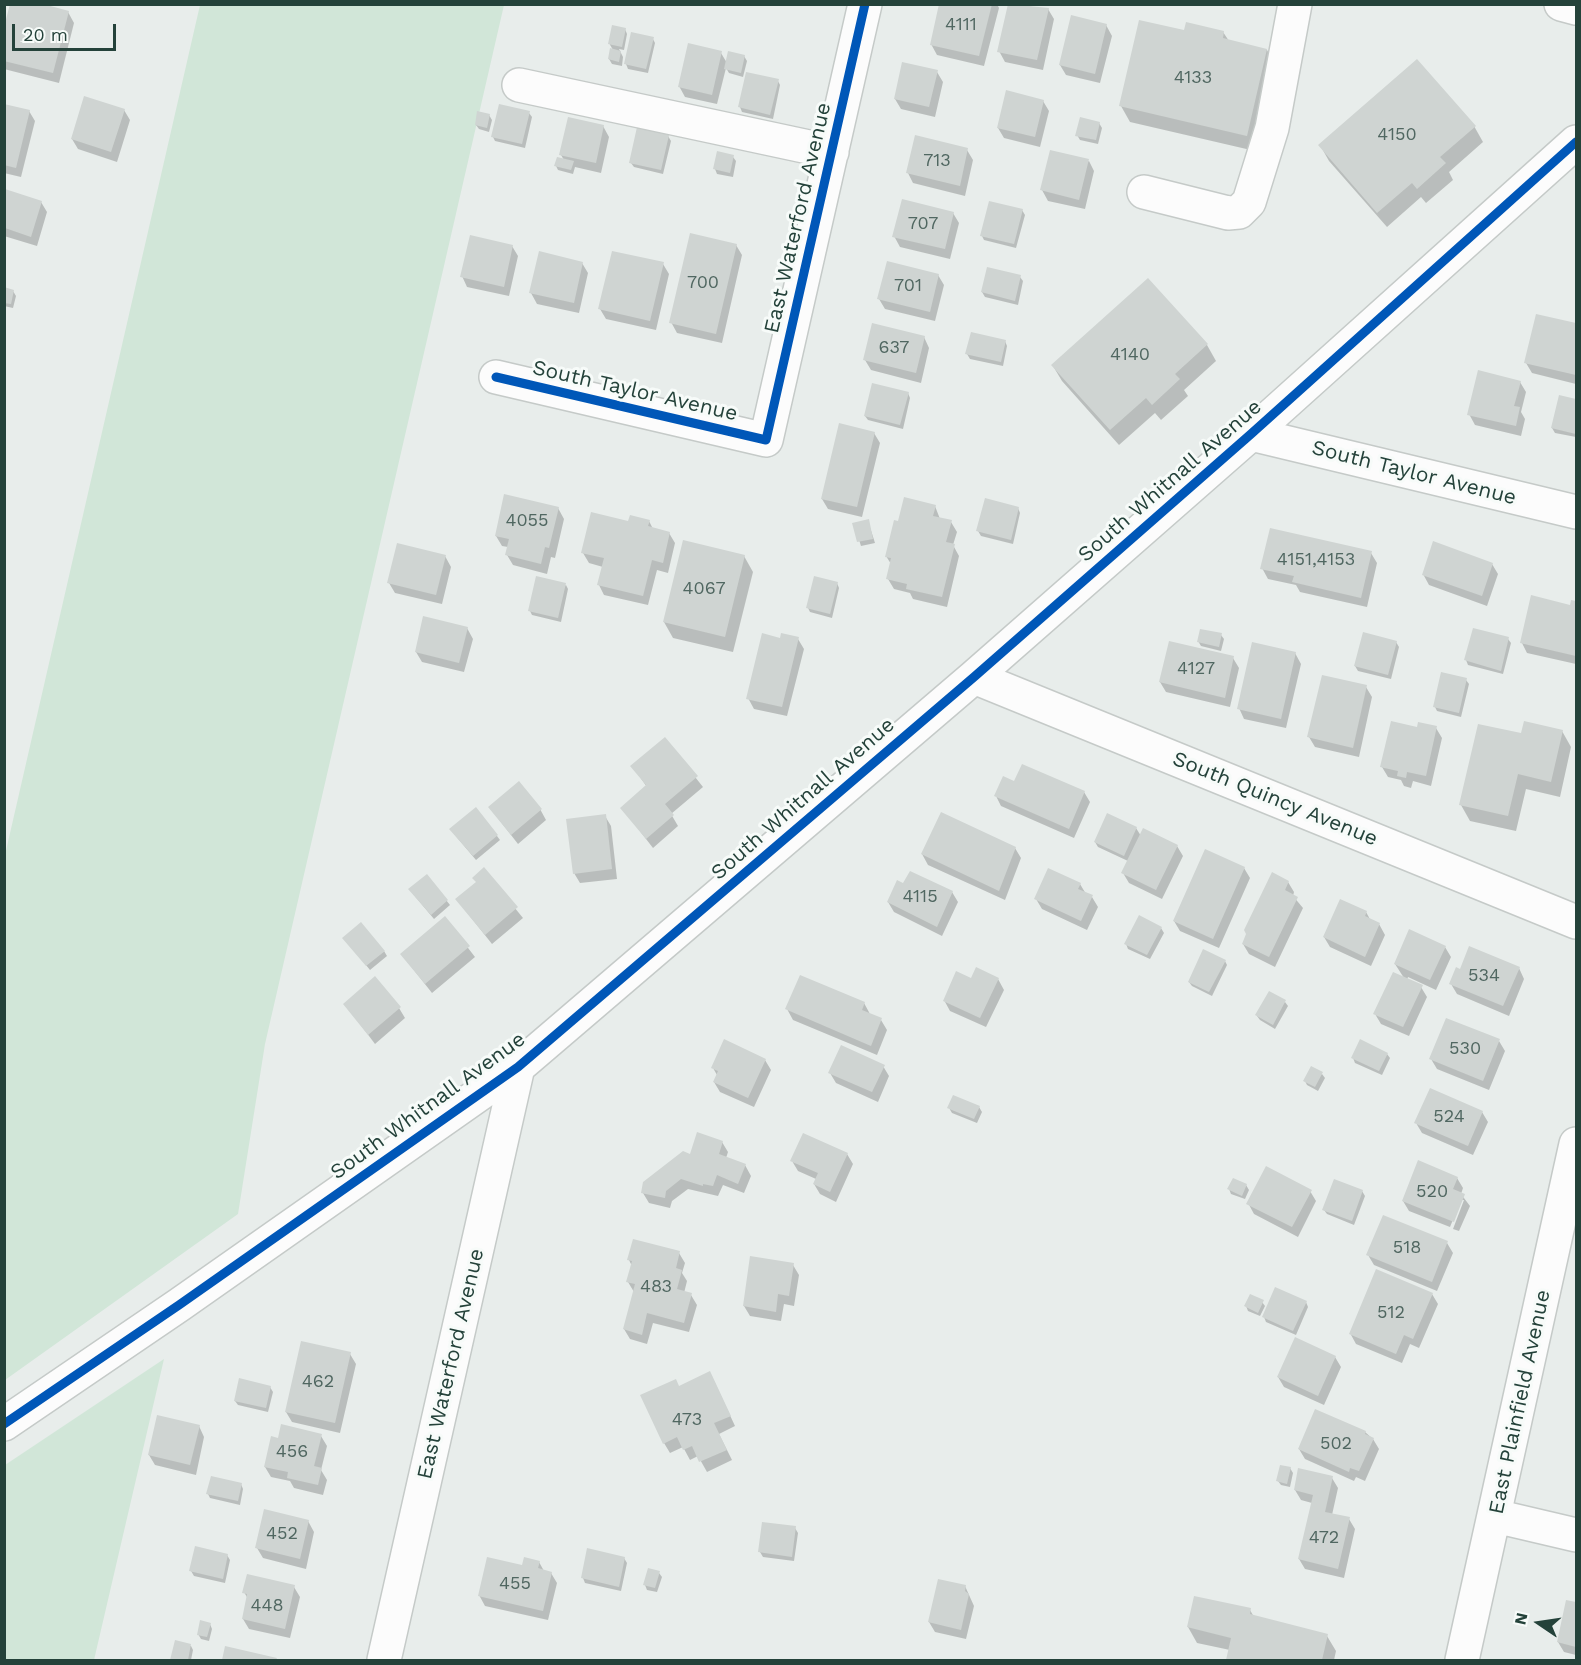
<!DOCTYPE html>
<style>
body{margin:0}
#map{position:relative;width:1581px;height:1665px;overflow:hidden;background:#e8edeb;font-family:"Work Sans",sans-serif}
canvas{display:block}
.frame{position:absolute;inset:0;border:6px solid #24423a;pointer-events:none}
.north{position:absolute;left:1509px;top:1593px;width:60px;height:60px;-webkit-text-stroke:4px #f7fbf9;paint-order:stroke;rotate:283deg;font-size:16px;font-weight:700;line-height:24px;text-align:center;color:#24423a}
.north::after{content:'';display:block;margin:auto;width:21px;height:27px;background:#24423a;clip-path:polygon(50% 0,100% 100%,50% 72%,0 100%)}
.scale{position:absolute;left:12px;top:24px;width:104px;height:27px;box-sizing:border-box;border:3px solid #24423a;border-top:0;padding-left:8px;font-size:18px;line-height:21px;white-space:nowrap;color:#24423a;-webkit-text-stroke:4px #f7fbf9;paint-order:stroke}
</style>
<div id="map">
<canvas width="1581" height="1665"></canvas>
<div class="frame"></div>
<div class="north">N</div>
<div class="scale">20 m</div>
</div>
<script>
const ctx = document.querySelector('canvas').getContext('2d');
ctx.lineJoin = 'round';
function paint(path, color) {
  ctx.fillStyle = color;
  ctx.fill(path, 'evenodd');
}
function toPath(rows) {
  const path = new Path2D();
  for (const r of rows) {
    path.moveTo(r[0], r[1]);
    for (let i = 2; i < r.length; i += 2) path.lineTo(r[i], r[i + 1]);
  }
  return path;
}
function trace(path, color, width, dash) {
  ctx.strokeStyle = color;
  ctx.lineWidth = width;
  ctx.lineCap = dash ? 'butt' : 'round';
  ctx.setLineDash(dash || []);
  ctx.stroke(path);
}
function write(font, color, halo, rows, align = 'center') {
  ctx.font = font + ' "Work Sans",sans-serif';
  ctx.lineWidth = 6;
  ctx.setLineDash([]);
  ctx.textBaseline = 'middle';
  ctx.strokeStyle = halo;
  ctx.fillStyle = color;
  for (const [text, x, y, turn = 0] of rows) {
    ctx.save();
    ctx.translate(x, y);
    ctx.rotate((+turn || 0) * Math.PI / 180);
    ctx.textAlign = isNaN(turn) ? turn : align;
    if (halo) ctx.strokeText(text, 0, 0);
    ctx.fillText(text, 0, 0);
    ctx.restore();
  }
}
const green = toPath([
 [200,5,504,5,265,1044,238,1214,5,1380,5,855],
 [164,1359,94,1660,5,1660,5,1465]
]);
const shadow = toPath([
 [941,4,997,4,999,8,984,66,937,55,931,44],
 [1010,4,1048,9,1054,19,1043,70,1005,62,999,51],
 [68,12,74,23,59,83,4,69,4,33],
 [1106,25,1112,36,1100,83,1066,75,1060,65],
 [625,29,627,34,624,50,619,49,623,57,622,66,612,64,609,59,613,50,609,43],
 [1185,32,1223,32,1229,41,1267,50,1276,66,1255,151,1130,122,1121,106],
 [653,39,655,43,648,73,628,69,626,64],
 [721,53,727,63,744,56,747,61,743,77,729,73,726,68,717,104,685,97,679,86],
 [937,72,943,82,935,117,901,109,895,99],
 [778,81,780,85,773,119,742,112,740,107],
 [1043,101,1049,111,1040,147,1004,138,998,128],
 [4,105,29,111,35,121,21,177,4,173],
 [124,110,130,120,117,162,78,149,72,139],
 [529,113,532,117,525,148,495,141,493,137],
 [489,115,492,120,489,132,479,129,476,125],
 [1099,123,1102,128,1098,144,1080,140,1077,135],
 [603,126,609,137,601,173,575,167,573,174,558,170,556,166,564,160,561,155],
 [1474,126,1483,142,1449,172,1453,180,1426,203,1421,197,1387,227,1329,161,1320,145],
 [668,136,671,141,663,174,634,167,631,163],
 [967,150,973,160,965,196,913,183,908,173],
 [733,157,736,161,733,177,717,174,715,169],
 [1089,161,1094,171,1085,209,1048,201,1042,190],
 [4,190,41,202,47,212,37,246,4,236],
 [1022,210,1025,215,1016,248,984,240,982,236],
 [953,213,959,223,950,259,900,247,894,236],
 [736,245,742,255,722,343,677,333,671,322],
 [512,246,518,256,509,296,467,287,462,276],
 [582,263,588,273,579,313,537,304,531,293],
 [663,264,669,274,656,330,606,319,600,309],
 [938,275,944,285,935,321,885,309,879,299],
 [1020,277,1023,281,1018,305,985,297,982,292],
 [1148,280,1207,345,1216,361,1184,390,1188,396,1161,420,1155,413,1119,445,1062,381,1053,366],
 [4,289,13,291,16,296,13,308,4,306],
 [1537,316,1576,325,1576,384,1532,373,1526,363],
 [924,337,929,348,921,383,871,370,865,360],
 [1005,341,1007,346,1003,366,970,359,967,354],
 [1520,382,1526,392,1521,412,1525,419,1521,436,1475,425,1469,414],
 [908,393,910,398,903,429,868,420,865,416],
 [1560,397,1576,400,1576,437,1555,433,1552,428],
 [874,433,880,443,862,517,828,509,822,499],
 [935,506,940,519,951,522,957,532,953,545,959,556,947,607,913,599,910,593,894,589,888,579,891,564,886,556,899,523],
 [558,508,564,519,555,558,551,557,547,574,513,565,507,555,508,547,502,546,496,536],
 [1018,508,1020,513,1013,544,981,536,978,531],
 [649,521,653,529,669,533,675,543,668,573,657,570,648,605,604,595,599,585,603,567,589,563,583,553,629,523],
 [868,521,875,543,861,546,854,524],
 [1371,553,1377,563,1367,607,1300,592,1296,585,1268,579,1262,568],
 [445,556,451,567,442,604,395,593,389,583],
 [744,556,753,572,733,652,673,638,664,622],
 [1492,564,1498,574,1487,606,1429,585,1423,574],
 [837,583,839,588,832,618,810,612,808,608],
 [566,585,568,589,561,622,532,615,530,611],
 [1572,601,1576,602,1576,664,1527,653,1522,643,1571,606],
 [467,628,473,639,464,672,422,662,416,652],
 [1221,635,1224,639,1221,651,1201,646,1198,641],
 [798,639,804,649,787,716,754,709,748,698,781,640],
 [1508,639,1511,643,1503,674,1468,665,1466,660],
 [1396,642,1399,647,1391,679,1358,671,1355,666],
 [1295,653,1301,664,1286,728,1244,719,1239,708],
 [1233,658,1239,668,1230,707,1166,692,1160,682],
 [1466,680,1469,684,1461,717,1437,711,1435,707],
 [1366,687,1372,697,1359,757,1315,747,1309,737],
 [1436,728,1442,738,1431,786,1413,781,1411,788,1404,786,1401,780,1388,777,1382,767,1418,729],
 [1562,731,1571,747,1560,797,1526,789,1516,831,1470,821,1461,805,1522,735],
 [665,739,703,787,671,814,678,826,653,848,622,808,647,787,632,766],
 [1015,783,1084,792,1090,802,1074,838,1001,806,996,796],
 [490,808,540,809,546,820,518,844],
 [1108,815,1136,828,1141,836,1177,846,1183,856,1162,899,1129,883,1123,873,1128,861,1098,847,1095,842],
 [605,816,611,826,617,879,580,883,574,873],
 [454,834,497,836,500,840,476,860],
 [1015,848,1021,858,1005,900,928,865,922,854],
 [1244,868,1250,878,1219,948,1180,931,1174,921],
 [484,870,523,918,492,944,457,900,477,883],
 [1049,870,1080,884,1086,894,1092,897,1098,907,1087,930,1042,909,1036,899],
 [427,876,450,905,434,919,413,894],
 [1288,882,1294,892,1293,896,1303,908,1275,967,1249,954,1243,944],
 [952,892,958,902,942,936,894,912,888,902],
 [1366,912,1371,921,1379,924,1385,935,1371,966,1330,947,1324,937],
 [445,918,475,957,432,993,402,955],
 [1161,928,1164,933,1150,959,1128,949,1126,944],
 [347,942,384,951,387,956,370,970],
 [1445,947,1451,957,1436,990,1408,977,1407,980,1421,987,1427,997,1409,1036,1381,1024,1375,1014,1404,978,1395,964],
 [1225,961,1227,965,1212,996,1192,986,1189,982],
 [1519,968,1524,979,1509,1016,1457,994,1451,984,1461,971],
 [998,979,1004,990,986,1027,950,1011,944,1000,972,980],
 [1285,1002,1288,1006,1275,1029,1260,1020,1257,1016],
 [864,1003,870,1014,881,1020,887,1030,877,1055,793,1020,787,1009],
 [345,1004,399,1008,405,1018,375,1044],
 [1499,1041,1505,1051,1489,1090,1437,1069,1431,1059],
 [1387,1054,1390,1058,1382,1075,1355,1063,1353,1058],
 [765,1060,771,1070,754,1107,720,1092,714,1082,717,1075,713,1068],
 [883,1066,889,1076,878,1102,836,1083,830,1073],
 [1322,1074,1325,1078,1318,1091,1307,1085,1305,1081],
 [979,1107,982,1112,977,1123,952,1113,949,1108],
 [1482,1112,1488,1122,1473,1155,1422,1133,1416,1123],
 [722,1142,728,1152,726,1158,745,1165,751,1176,744,1193,723,1185,718,1196,688,1189,672,1201,670,1208,649,1203,643,1193,691,1156],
 [847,1154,853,1164,836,1202,820,1194,814,1184,816,1179,798,1171,792,1161],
 [1457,1178,1463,1188,1461,1194,1470,1206,1459,1231,1453,1229,1464,1200,1461,1200,1450,1227,1409,1211,1403,1201],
 [1246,1185,1249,1190,1245,1199,1231,1194,1229,1189],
 [1310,1191,1316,1201,1298,1237,1254,1214,1248,1203],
 [1362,1191,1365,1196,1354,1225,1327,1214,1324,1210],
 [1447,1243,1453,1253,1437,1291,1374,1265,1368,1255],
 [679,1253,685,1263,682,1273,687,1281,684,1293,691,1295,697,1305,689,1332,653,1323,647,1344,630,1339,624,1329,634,1292,628,1282,632,1266,629,1260],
 [793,1265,799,1275,794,1306,784,1304,781,1321,750,1316,744,1306],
 [1432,1294,1438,1304,1419,1348,1410,1344,1402,1363,1356,1344,1350,1333],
 [1262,1302,1265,1306,1260,1316,1248,1311,1246,1306],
 [1306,1302,1308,1307,1296,1335,1266,1322,1264,1317],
 [350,1354,356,1364,340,1433,292,1422,286,1412],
 [1335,1357,1341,1367,1324,1405,1284,1387,1278,1377],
 [715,1383,735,1426,719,1434,732,1460,707,1472,698,1456,690,1460,683,1447,670,1453,664,1443,679,1387],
 [270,1387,273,1392,268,1412,238,1405,235,1401],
 [199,1426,204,1437,196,1475,155,1465,149,1455],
 [1365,1432,1373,1439,1379,1449,1365,1481,1356,1477,1354,1481,1305,1459,1299,1449],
 [321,1436,327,1446,321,1470,327,1480,323,1495,294,1488,290,1481,271,1477,265,1467,279,1440],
 [1290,1468,1293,1473,1290,1487,1281,1485,1278,1481],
 [1332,1478,1338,1488,1332,1515,1349,1519,1355,1529,1344,1578,1305,1569,1299,1559,1312,1503,1301,1500,1295,1490],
 [241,1484,243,1489,240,1505,210,1498,208,1494],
 [308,1521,314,1532,306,1569,263,1558,257,1548],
 [795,1528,798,1533,794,1561,763,1557,760,1552],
 [227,1555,230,1560,225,1583,194,1576,191,1571],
 [624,1558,627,1563,621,1591,585,1583,583,1578],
 [539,1562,544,1571,551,1573,557,1583,548,1620,485,1606,479,1595,523,1567],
 [659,1573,662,1577,657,1592,647,1590,645,1585],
 [965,1586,974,1606,966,1639,935,1632,929,1622],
 [294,1587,300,1597,290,1638,249,1629,243,1619,248,1599,244,1592],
 [1567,1602,1576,1604,1576,1655,1564,1652,1558,1642],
 [1250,1610,1254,1617,1327,1636,1336,1651,1334,1660,1227,1660,1230,1650,1197,1643,1188,1627],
 [210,1624,212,1629,209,1641,201,1639,198,1634],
 [176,1642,191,1646,193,1650,191,1660,172,1660],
 [227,1648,276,1659,277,1660,224,1660]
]);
const building = toPath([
 [10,4,43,4,69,11,53,73,4,61,4,27],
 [939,4,992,4,979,56,930,45],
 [1008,4,1049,8,1037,60,997,52],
 [1071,15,1107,24,1095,74,1059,65],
 [1139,20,1184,30,1186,22,1224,31,1223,38,1267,49,1247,136,1119,106],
 [612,25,626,28,622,47,608,44],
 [631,32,654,37,646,69,624,64],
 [688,43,722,51,712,95,678,87],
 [610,48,621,51,619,62,608,59],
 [728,51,745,55,741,73,724,69],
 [1417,59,1476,126,1440,157,1446,163,1417,189,1412,183,1377,213,1318,145],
 [902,62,938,70,929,107,894,99],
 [746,72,779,79,770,115,738,107],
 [1006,90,1044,100,1035,137,997,128],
 [84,96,125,109,111,152,71,139],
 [4,104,30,110,16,168,4,165],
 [499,104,530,111,522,144,491,137],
 [477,111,490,114,487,128,475,125],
 [568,117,604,125,596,163,559,155],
 [1080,117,1100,122,1096,140,1075,136],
 [637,127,669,135,661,170,629,163],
 [915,135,968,148,960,186,906,173],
 [1050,150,1089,159,1079,200,1040,190],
 [717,151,734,155,730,173,713,169],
 [557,157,574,161,571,170,554,166],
 [5,189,42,201,31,237,5,228],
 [902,199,954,212,945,249,892,237],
 [989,201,1023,209,1014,244,980,236],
 [690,233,737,244,716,334,669,323],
 [470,235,513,245,504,287,460,277],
 [539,251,583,262,574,303,529,293],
 [612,251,664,262,650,321,598,309],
 [887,261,939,274,930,312,877,299],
 [987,267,1021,275,1015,301,981,292],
 [1148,278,1208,344,1175,374,1180,379,1152,405,1146,398,1110,430,1051,365],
 [4,287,14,290,11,304,4,303],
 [1536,314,1576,323,1576,375,1524,363],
 [872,323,925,336,916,373,863,360],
 [971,332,1006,340,1001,362,965,354],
 [1478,370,1521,381,1514,406,1520,407,1516,426,1467,415],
 [872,383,909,392,900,425,864,416],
 [1559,395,1576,399,1576,434,1551,428],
 [839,423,875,432,857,507,821,499],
 [504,494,559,507,549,548,545,547,541,564,505,555,509,539,495,536],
 [904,497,936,505,933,516,952,520,946,542,955,544,942,597,906,589,907,584,886,579,891,558,885,557,894,520,898,521],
 [985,498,1019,507,1011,540,976,531],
 [591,512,628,521,630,515,650,520,648,526,670,532,663,563,652,560,643,596,597,585,604,558,581,553],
 [869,519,873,539,857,542,852,523],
 [1270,528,1372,551,1361,598,1292,582,1294,576,1260,569],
 [683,540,745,555,725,637,663,622],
 [1433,541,1493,563,1482,596,1422,575],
 [397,543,446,555,436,595,387,583],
 [536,576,566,583,558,618,528,611],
 [814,576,838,582,830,614,806,608],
 [1531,595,1570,605,1571,600,1576,601,1576,656,1520,643],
 [423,616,468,627,459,663,415,652],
 [1473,628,1509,637,1501,671,1464,660],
 [1200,629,1222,633,1219,647,1197,642],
 [1363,632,1397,641,1388,675,1354,666],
 [762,633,780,638,781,633,799,637,782,707,746,699],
 [1169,641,1234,656,1225,698,1159,682],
 [1252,642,1296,652,1281,719,1237,709],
 [1441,672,1467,678,1459,713,1433,707],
 [1322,675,1367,685,1353,748,1307,737],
 [1391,721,1417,727,1418,722,1437,726,1426,776,1407,772,1406,778,1397,776,1398,771,1380,767],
 [1524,721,1563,730,1551,782,1518,774,1508,816,1459,805,1478,724,1521,733],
 [665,737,698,776,665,804,674,815,646,839,620,808,646,785,630,766],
 [1022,764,1085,791,1069,829,994,796,1003,776,1014,781],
 [519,781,542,809,511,835,488,807],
 [476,807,498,835,473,856,449,829],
 [941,812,1016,847,999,891,921,854],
 [1107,813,1137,827,1124,856,1094,842],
 [606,814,612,869,573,874,566,819],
 [1143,828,1178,845,1156,890,1121,873],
 [1205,849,1245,867,1213,939,1173,921],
 [484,867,518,907,485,935,455,899,476,882,472,878],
 [1048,868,1081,883,1078,889,1093,895,1081,921,1034,899],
 [910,871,953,891,937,927,887,902,897,880,903,883],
 [1272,872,1289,881,1285,890,1298,897,1269,957,1242,944,1246,934,1244,930],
 [427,874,448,900,431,915,408,889],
 [1340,899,1367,911,1365,916,1380,923,1365,957,1323,937],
 [1139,915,1162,927,1147,955,1124,944],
 [445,916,470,946,425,984,400,954],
 [361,922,385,951,366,966,342,938],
 [1409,929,1446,946,1430,980,1394,964],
 [1469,946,1520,967,1503,1006,1449,984,1456,967,1460,969],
 [1203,949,1226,960,1209,992,1188,982],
 [976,967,999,978,980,1018,943,1001,956,971,971,978],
 [1393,972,1423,985,1403,1027,1373,1014],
 [800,975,865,1002,862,1010,882,1018,871,1046,785,1009],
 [375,976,401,1007,368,1035,343,1004],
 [1269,991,1286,1000,1273,1025,1255,1015],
 [1446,1018,1500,1039,1483,1081,1429,1059],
 [724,1039,766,1059,748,1098,713,1082,718,1071,711,1068],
 [1360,1039,1388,1053,1379,1071,1351,1058],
 [841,1045,885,1065,872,1092,828,1073],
 [1311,1066,1323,1072,1315,1087,1303,1081],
 [1430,1088,1483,1111,1468,1146,1414,1123],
 [953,1095,980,1106,974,1119,947,1108],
 [697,1132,723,1141,719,1154,746,1164,738,1184,717,1175,713,1186,703,1184,703,1186,681,1179,666,1191,665,1198,641,1193,643,1182,683,1151,690,1154],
 [803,1133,848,1153,830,1192,813,1184,818,1173,790,1161],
 [1418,1160,1458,1177,1453,1189,1465,1194,1454,1222,1402,1201],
 [1266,1166,1312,1190,1292,1227,1246,1204],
 [1233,1178,1247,1184,1242,1196,1227,1189],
 [1334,1179,1363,1190,1352,1221,1322,1210],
 [1383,1215,1448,1241,1432,1282,1366,1255],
 [633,1239,680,1251,676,1268,682,1270,677,1289,692,1293,684,1323,647,1313,642,1335,623,1329,635,1284,626,1282,632,1261,627,1260],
 [750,1256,794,1263,789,1296,778,1294,776,1312,743,1306],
 [1376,1269,1433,1293,1413,1339,1404,1335,1396,1354,1349,1334],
 [1275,1287,1307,1301,1293,1331,1262,1317],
 [1250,1294,1264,1300,1258,1313,1244,1306],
 [1295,1337,1336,1356,1318,1396,1277,1377],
 [301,1341,351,1352,335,1423,285,1412],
 [710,1371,731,1416,714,1423,727,1450,699,1462,692,1446,683,1450,677,1437,663,1444,640,1395,676,1379,679,1386],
 [239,1378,271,1386,266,1408,234,1401],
 [1315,1409,1366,1431,1365,1434,1374,1438,1359,1471,1350,1468,1349,1472,1298,1449],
 [157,1415,200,1425,190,1465,148,1455],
 [281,1424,322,1434,314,1466,322,1468,318,1485,287,1478,288,1472,264,1467,271,1436,278,1438],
 [1280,1465,1291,1467,1287,1484,1276,1481],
 [1298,1468,1333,1476,1325,1512,1350,1517,1338,1569,1298,1559,1313,1495,1294,1490],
 [211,1476,242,1483,238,1501,206,1494],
 [264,1509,309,1520,300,1559,255,1548],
 [762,1522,796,1526,792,1557,758,1552],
 [195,1546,228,1554,223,1579,189,1571],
 [587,1548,625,1557,619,1587,581,1578],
 [487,1557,522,1565,524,1557,540,1561,538,1568,552,1572,543,1611,478,1596],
 [648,1568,660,1571,655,1588,643,1585],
 [247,1574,295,1585,285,1629,242,1619,247,1594,242,1593],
 [938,1579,966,1585,965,1591,969,1594,961,1630,928,1622],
 [1194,1596,1251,1608,1250,1614,1328,1634,1322,1660,1226,1660,1231,1638,1187,1627],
 [1566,1600,1576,1602,1576,1647,1557,1642],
 [200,1620,211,1623,207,1637,197,1635],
 [175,1640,191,1644,188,1660,170,1660],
 [225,1646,277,1658,276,1660,222,1660]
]);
const minor = toPath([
 [1561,4,1576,8],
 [519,85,832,152],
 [1144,192,1228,213,1239,212,1249,202,1272,128,1295,4],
 [496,377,766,440,865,4],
 [1251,434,1576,512],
 [974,677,1576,922],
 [4,1424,179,1305,518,1067,974,677,1251,434,1576,142],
 [1495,1516,1576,1535],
 [384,1660,518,1067],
 [1462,1660,1576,1144]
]);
const cycleway = toPath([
 [496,377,766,440,865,4],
 [4,1424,179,1305,518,1067,974,677,1251,434,1576,142]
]);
const numberNames = [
 ["4111",961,25],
 ["4133",1193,78],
 ["4150",1397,135],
 ["713",937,161],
 ["707",923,224],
 ["700",703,283],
 ["701",908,286],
 ["637",894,348],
 ["4140",1130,355],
 ["4055",527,521],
 ["4151,4153",1316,560],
 ["4067",704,589],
 ["4127",1196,669],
 ["4115",920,897],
 ["534",1484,976],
 ["530",1465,1049],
 ["524",1449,1117],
 ["520",1432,1192],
 ["518",1407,1248],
 ["483",656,1287],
 ["512",1391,1313],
 ["462",318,1382],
 ["473",687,1420],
 ["502",1336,1444],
 ["456",292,1452],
 ["452",282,1534],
 ["472",1324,1538],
 ["455",515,1584],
 ["448",267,1606]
];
const streetNames = [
 ["East Waterford Avenue",798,218,-77],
 ["South Taylor Avenue",635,391,13],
 ["South Taylor Avenue",1414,473,14],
 ["South Whitnall Avenue",1170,481,-41],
 ["South Whitnall Avenue",803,799,-41],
 ["South Quincy Avenue",1275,799,22],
 ["South Whitnall Avenue",428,1106,-36],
 ["East Waterford Avenue",451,1364,-77],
 ["East Plainfield Avenue",1520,1402,-78]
];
paint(green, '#d1e6d8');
paint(shadow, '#0003');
paint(building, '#cfd4d2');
trace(minor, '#c5cac8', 36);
trace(minor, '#fcfcfc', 33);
trace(cycleway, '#0057b8', 9);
write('18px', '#506761', null, numberNames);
write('21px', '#24423a', '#f7fbf9', streetNames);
</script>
